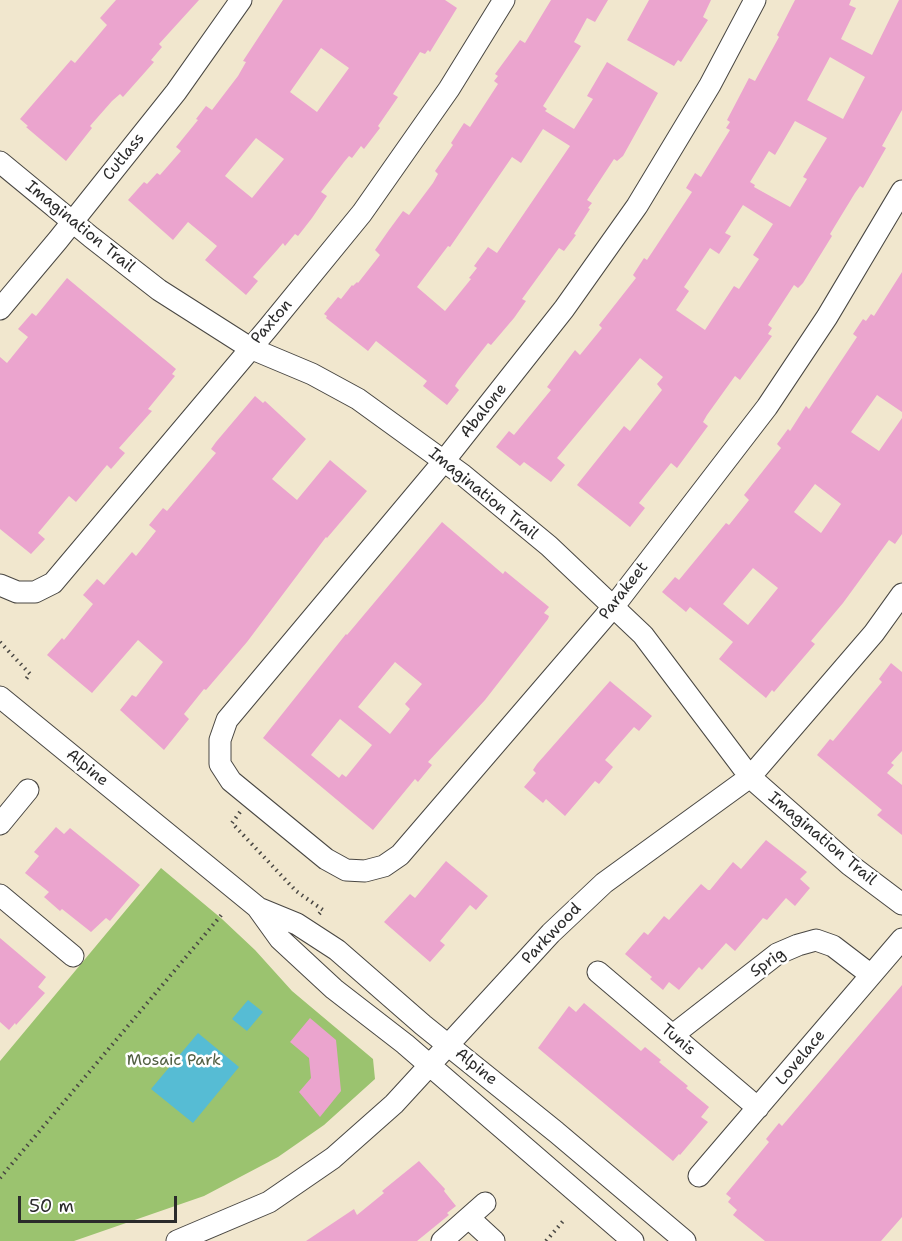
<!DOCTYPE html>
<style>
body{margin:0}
#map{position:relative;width:902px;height:1241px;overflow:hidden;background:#f1e7ce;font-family:"Shantell Sans",sans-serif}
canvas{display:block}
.scale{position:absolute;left:18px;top:1196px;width:159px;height:27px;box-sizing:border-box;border:3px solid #2b2b2b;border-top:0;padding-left:8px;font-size:18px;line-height:21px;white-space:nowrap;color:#2b2b2b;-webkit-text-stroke:4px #fff;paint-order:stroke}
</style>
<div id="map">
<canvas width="902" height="1241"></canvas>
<div class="scale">50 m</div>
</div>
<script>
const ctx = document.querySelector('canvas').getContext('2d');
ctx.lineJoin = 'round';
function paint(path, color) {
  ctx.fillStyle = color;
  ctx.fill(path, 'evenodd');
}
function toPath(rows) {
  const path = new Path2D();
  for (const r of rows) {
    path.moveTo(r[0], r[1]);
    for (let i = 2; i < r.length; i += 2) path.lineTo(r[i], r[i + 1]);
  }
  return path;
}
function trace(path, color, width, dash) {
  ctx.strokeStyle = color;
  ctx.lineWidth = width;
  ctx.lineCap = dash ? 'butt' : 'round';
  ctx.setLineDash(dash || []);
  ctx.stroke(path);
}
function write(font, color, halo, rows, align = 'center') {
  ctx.font = font + ' "Shantell Sans",sans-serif';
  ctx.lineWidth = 5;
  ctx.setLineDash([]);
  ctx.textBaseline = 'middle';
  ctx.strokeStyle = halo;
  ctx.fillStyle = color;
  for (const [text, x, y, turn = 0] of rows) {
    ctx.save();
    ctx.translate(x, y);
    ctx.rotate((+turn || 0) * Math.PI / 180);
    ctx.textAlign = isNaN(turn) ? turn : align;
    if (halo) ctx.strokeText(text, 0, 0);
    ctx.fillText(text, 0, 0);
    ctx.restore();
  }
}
const green = toPath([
 [161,868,222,919,255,950,292,991,373,1059,375,1079,324,1125,278,1157,204,1196,74,1241,0,1241,0,1061]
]);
const water = toPath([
 [248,1000,263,1012,247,1031,232,1019],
 [198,1033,239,1067,193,1123,151,1089]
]);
const building = toPath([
 [116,0,199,0,159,44,162,47,151,60,154,62,123,97,120,94,112,101,90,126,92,128,66,161,26,127,28,126,20,119,71,60,75,63,107,25,100,18],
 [283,0,445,0,457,8,430,52,428,50,425,54,420,52,393,94,398,97,378,126,380,128,364,149,361,146,352,158,349,156,344,162,321,192,327,196,312,218,298,236,295,234,285,246,283,243,278,249,253,277,258,281,246,295,205,260,217,246,188,222,173,240,128,200,144,182,147,184,157,173,160,175,181,151,176,147,198,120,196,119,206,106,212,110,238,76,246,62,243,61],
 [321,48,349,68,317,112,290,92],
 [256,138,284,159,252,198,225,176],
 [551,0,608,0,595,22,587,18,574,42,581,46,543,106,547,109,545,111,574,129,593,99,587,96,607,62,658,93,623,156,617,161,614,159,587,200,592,203,588,208,590,209,574,234,576,235,564,251,559,248,522,299,526,301,514,318,491,345,488,343,458,381,455,386,459,390,447,405,423,386,427,381,376,341,368,351,326,318,327,316,324,314,338,297,341,299,352,285,353,286,357,282,358,283,380,255,375,250,389,230,403,211,409,215,433,183,438,174,435,171,453,145,451,143,464,123,470,127,498,84,494,81,498,76,495,74,520,40,525,43],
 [543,129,570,146,497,253,488,247,474,266,477,268,469,278,471,279,445,311,417,287,448,246,450,247,512,157,521,163],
 [649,0,711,0,703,17,708,20,681,62,678,60,674,66,627,40],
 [795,0,851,0,849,5,856,8,841,39,872,55,899,0,902,0,902,110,882,146,886,148,863,188,860,186,855,193,830,234,832,236,803,283,798,288,794,285,768,325,772,328,768,334,772,336,740,380,735,376,707,415,703,422,708,426,677,468,671,463,639,503,645,508,630,527,577,485,624,426,630,431,662,390,657,384,663,377,640,358,557,458,565,465,551,482,524,462,520,466,496,447,509,431,514,435,551,390,547,387,575,350,580,355,602,328,599,325,636,278,633,275,644,258,647,260,692,192,686,188,695,173,701,177,730,130,726,128,730,122,727,120,749,78,755,81,779,37,777,35],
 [830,57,865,77,843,119,807,100],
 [795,121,827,138,803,177,807,179,790,207,754,187,755,185,750,182,769,151,775,155],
 [743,205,773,224,753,255,759,259,739,289,734,286,705,330,676,310,689,291,684,287,710,248,719,254,731,236,725,233],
 [902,272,902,412,877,395,851,432,879,451,902,418,902,534,895,544,889,540,843,603,811,641,815,644,774,692,772,690,766,698,719,659,733,642,690,607,686,612,662,592,675,577,679,580,726,523,729,525,749,500,744,495,781,448,777,444,788,429,790,431,806,406,809,409,857,337,853,334,863,319,866,321,871,314,874,316],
 [815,484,841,504,821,533,794,512],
 [753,568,778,588,748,625,723,604],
 [67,278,176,369,172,374,175,376,148,409,152,411,119,448,125,453,111,469,107,465,76,502,69,496,38,533,45,539,31,554,0,529,0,357,7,363,28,337,18,329,32,313,36,316],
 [255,396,263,403,265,401,306,439,272,479,297,500,330,460,367,491,327,538,326,537,247,642,206,690,204,689,184,714,189,719,164,750,120,710,132,695,136,697,163,662,138,640,92,693,47,655,62,638,64,640,93,604,83,595,97,579,104,585,132,552,136,556,156,531,149,525,163,508,167,511,216,453,211,449,216,442],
 [442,522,503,574,505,571,549,607,544,613,549,616,548,619,485,700,428,762,432,765,418,782,415,779,373,830,263,738,346,634,347,635],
 [395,662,422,684,405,704,410,709,390,734,358,707],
 [340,719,372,745,346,777,342,774,339,778,311,755],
 [891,663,902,672,902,751,891,763,894,765,887,773,902,785,902,835,877,815,882,810,817,755,830,739,833,741,882,682,879,679],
 [610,681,652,716,639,731,634,727,605,760,613,767,599,784,595,781,565,816,546,799,543,803,524,787,536,773,533,770,537,764],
 [56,827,64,834,70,828,140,885,110,921,106,918,91,932,62,909,60,911,44,897,49,892,25,873,39,856,34,852],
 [766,840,807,872,800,879,810,888,795,906,786,898,767,920,763,918,735,951,726,943,702,970,699,967,679,990,669,982,663,990,650,979,652,977,625,954,644,932,648,935,664,916,669,920,701,884,708,890,710,890,733,862,741,869],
 [446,861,488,896,476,910,470,905,440,941,445,945,430,962,384,922,410,894,415,898],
 [0,938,46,977,38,987,45,993,16,1025,15,1023,9,1030,0,1022],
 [902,985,902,1217,881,1241,765,1241,733,1215,737,1210,728,1202,731,1198,726,1194,769,1142,766,1139,779,1123,782,1126],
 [584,1003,641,1051,645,1047,661,1060,659,1062,688,1086,686,1088,709,1107,701,1117,708,1122,680,1155,679,1154,673,1161,538,1048,569,1006,576,1012],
 [310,1018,336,1040,341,1091,320,1117,299,1092,311,1078,309,1058,290,1042],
 [419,1161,445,1189,444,1191,456,1206,447,1213,449,1215,417,1241,306,1241,354,1209,357,1215,384,1193,382,1191]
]);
const path = toPath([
 [0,642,30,674,26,679],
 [240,812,232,823,296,891,323,910,319,914],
 [0,1178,223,913],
 [546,1241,564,1220]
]);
const minor = toPath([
 [755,0,710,85,637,206,564,309,444,461,227,720,220,740,220,764,231,781,326,859,346,870,365,871,384,866,400,855,614,606,767,407,827,317,902,191],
 [0,162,91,237,159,290,250,348,312,374,358,399,463,475,549,546,643,635,750,777,850,865,902,904],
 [0,309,58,240,176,92,241,0],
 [0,585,17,592,35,592,53,583,268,328,362,213,449,89,504,0],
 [0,697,257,907,280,939,334,989,405,1044,633,1241],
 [0,824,28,790],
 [0,895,73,956],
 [258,908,297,924,337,950,423,1025,556,1132,685,1241],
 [598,972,758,1108],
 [673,1035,777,954,798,945,816,940,833,946,871,975],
 [699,1176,902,939],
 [469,1218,494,1241],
 [177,1241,269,1202,333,1158,394,1104,551,933,604,883,750,777,874,633,902,594],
 [442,1241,485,1203]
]);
const streetNames = [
 ["Cutlass",124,157,-51],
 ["Imagination Trail",80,227,39],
 ["Paxton",272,322,-49],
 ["Abalone",484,411,-52],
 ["Imagination Trail",483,494,39],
 ["Parakeet",624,591,-52],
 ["Alpine",87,768,39],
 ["Imagination Trail",822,839,40],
 ["Parkwood",552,934,-46],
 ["Sprig",768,963,-34],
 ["Tunis",678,1040,40],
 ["Lovelace",801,1058,-50],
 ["Alpine",476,1067,39]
];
const parkNames = [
 ["Mosaic Park",174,1061]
];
paint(green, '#9bc36f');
paint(water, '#56bcd4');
paint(building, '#eba4ce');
trace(minor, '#494743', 23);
trace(path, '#494743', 4, [1.5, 4.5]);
trace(minor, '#fff', 21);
write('16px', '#2b2b2b', '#fff', streetNames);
write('16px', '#526043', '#fff', parkNames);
</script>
